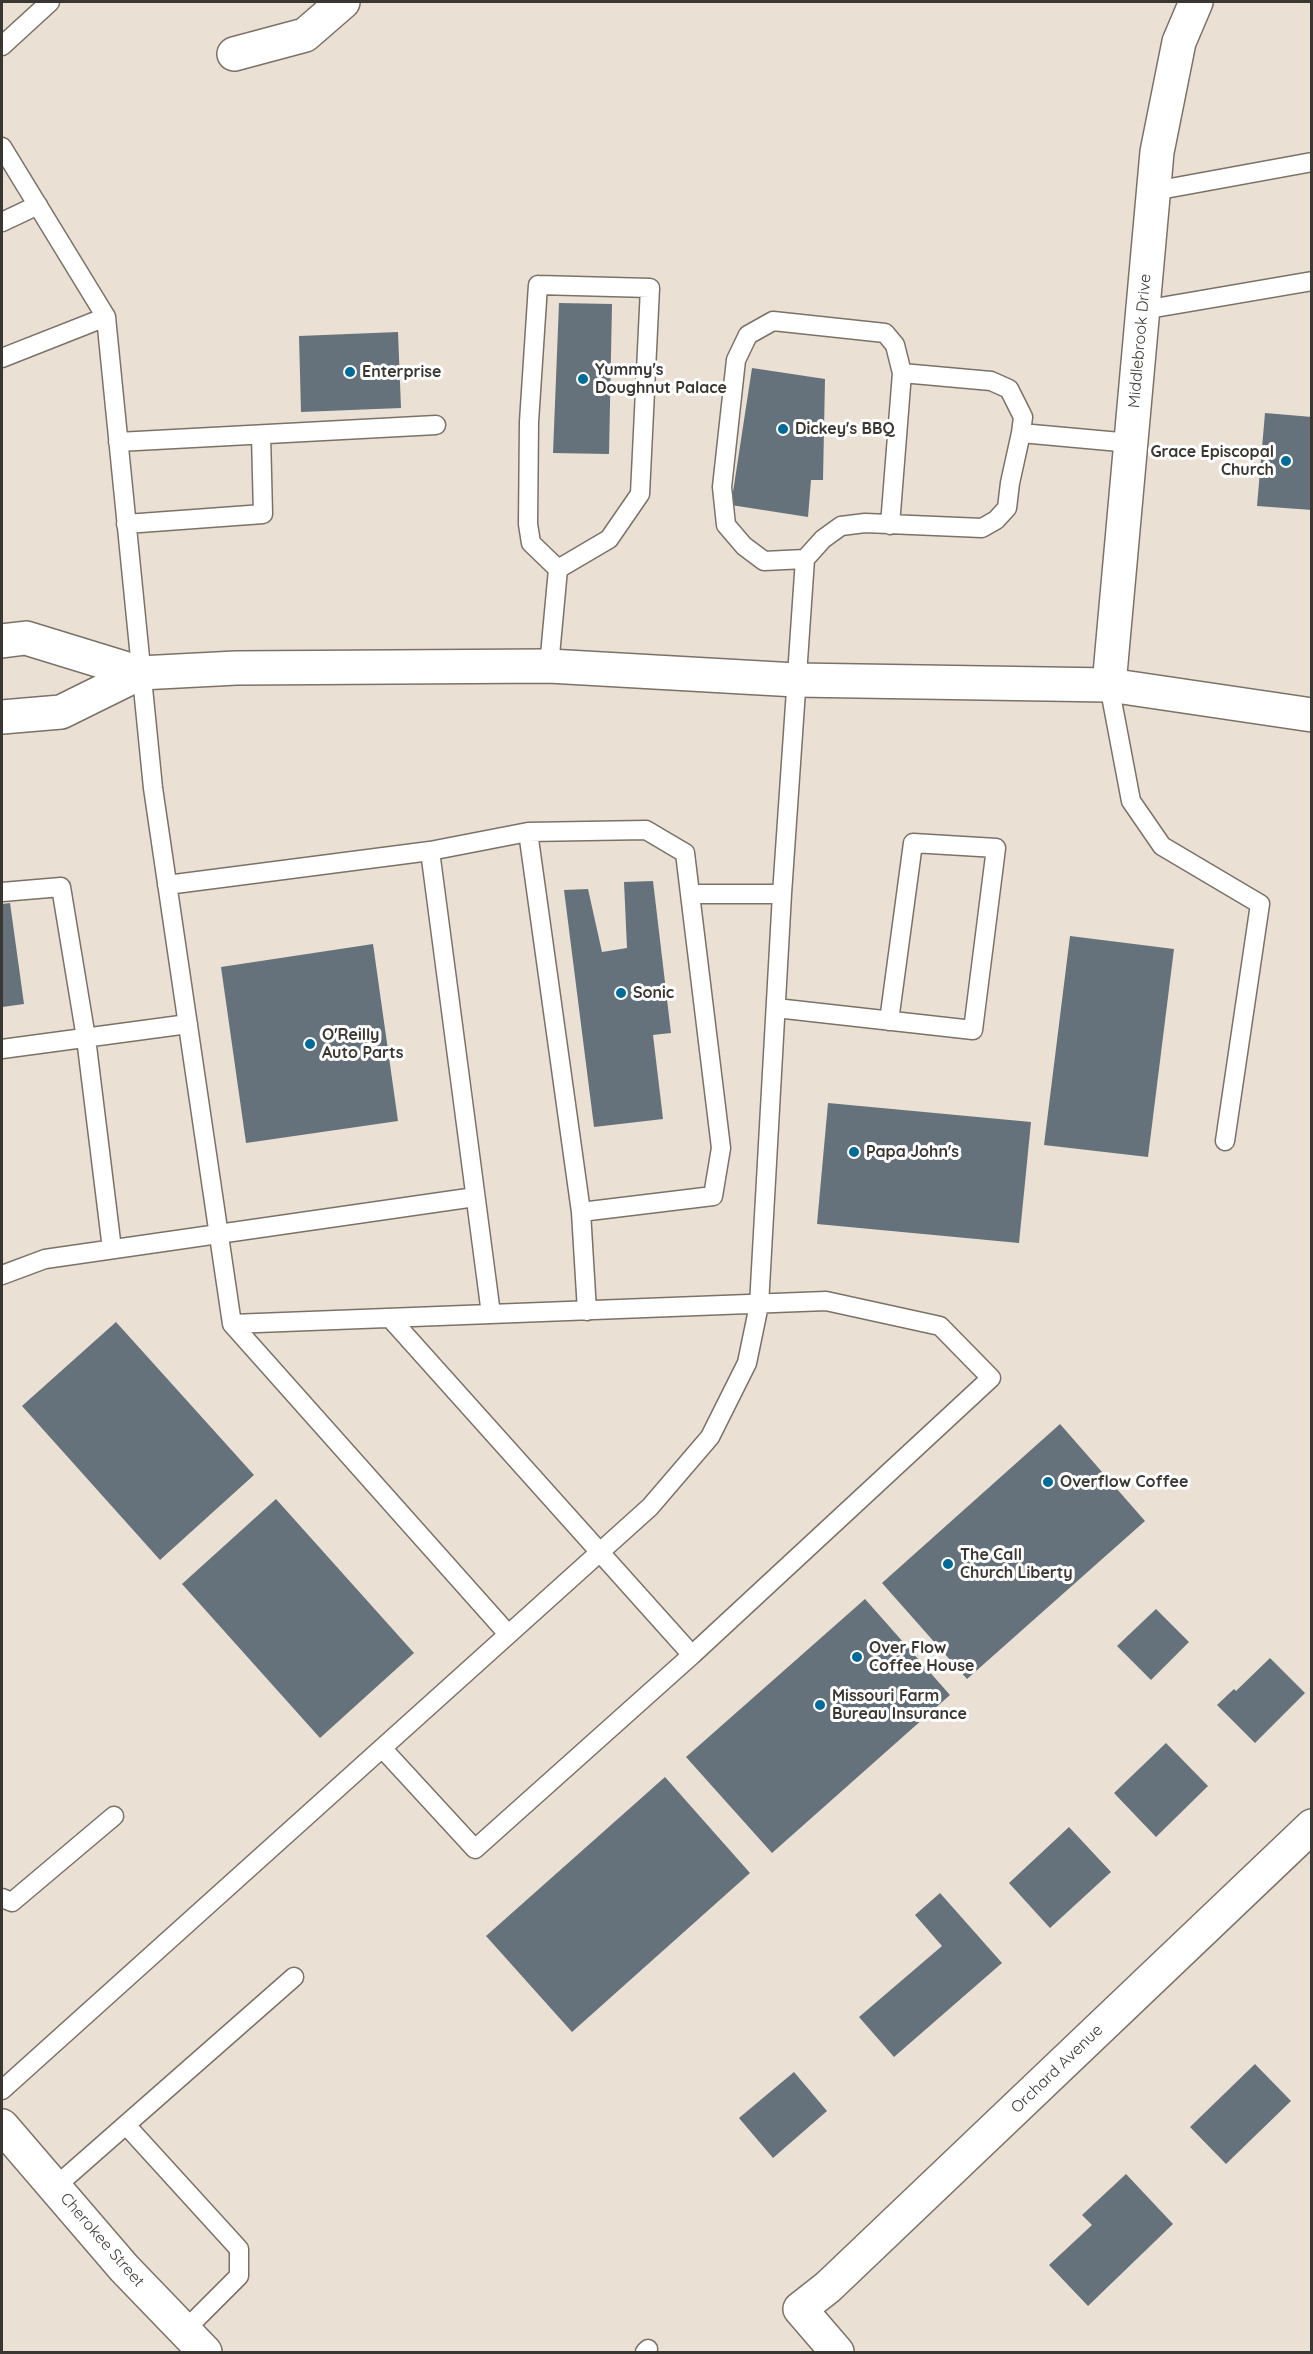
<!DOCTYPE html>
<style>
body{margin:0}
#map{position:relative;width:1313px;height:2354px;overflow:hidden;background:#eae0d4;font-family:Quicksand,sans-serif}
canvas{display:block}
.frame{position:absolute;inset:0;border:3px solid #3a3631;pointer-events:none}
</style>
<div id="map">
<canvas width="1313" height="2354"></canvas>
<div class="frame"></div>
</div>
<script>
const ctx = document.querySelector('canvas').getContext('2d');
ctx.lineJoin = 'round';
function paint(path, color) {
  ctx.fillStyle = color;
  ctx.fill(path, 'evenodd');
}
function toPath(rows) {
  const path = new Path2D();
  for (const r of rows) {
    path.moveTo(r[0], r[1]);
    for (let i = 2; i < r.length; i += 2) path.lineTo(r[i], r[i + 1]);
  }
  return path;
}
function trace(path, color, width, dash) {
  ctx.strokeStyle = color;
  ctx.lineWidth = width;
  ctx.lineCap = dash ? 'butt' : 'round';
  ctx.setLineDash(dash || []);
  ctx.stroke(path);
}
function write(font, color, halo, rows, align = 'center') {
  ctx.font = font + ' Quicksand,sans-serif';
  ctx.lineWidth = 6;
  ctx.setLineDash([]);
  ctx.textBaseline = 'middle';
  ctx.strokeStyle = halo;
  ctx.fillStyle = color;
  for (const [text, x, y, turn = 0] of rows) {
    ctx.save();
    ctx.translate(x, y);
    ctx.rotate((+turn || 0) * Math.PI / 180);
    ctx.textAlign = isNaN(turn) ? turn : align;
    if (halo) ctx.strokeText(text, 0, 0);
    ctx.fillText(text, 0, 0);
    ctx.restore();
  }
}
const building = toPath([
 [559,303,612,304,609,454,553,453],
 [398,332,401,408,301,412,299,336],
 [752,368,825,379,823,480,811,480,808,517,731,505],
 [1265,413,1312,417,1312,510,1257,506],
 [653,881,671,1033,653,1035,663,1119,594,1127,564,890,588,889,602,952,627,948,624,882],
 [10,903,24,1004,2,1007,2,904],
 [1070,936,1174,949,1148,1157,1044,1145],
 [373,944,398,1121,246,1143,221,967],
 [828,1103,1031,1122,1019,1243,817,1224],
 [116,1322,254,1475,160,1560,22,1406],
 [1060,1424,1145,1521,967,1679,882,1583],
 [276,1499,414,1653,320,1738,182,1584],
 [865,1599,950,1695,772,1853,686,1757],
 [1156,1609,1189,1642,1151,1680,1117,1646],
 [1270,1658,1305,1693,1255,1743,1217,1705,1234,1689,1236,1691],
 [1166,1743,1208,1786,1156,1837,1114,1793],
 [665,1777,750,1873,572,2032,486,1936],
 [1069,1827,1111,1872,1050,1928,1009,1883],
 [940,1893,1002,1963,894,2057,859,2017,942,1946,915,1915],
 [1255,2064,1291,2101,1226,2164,1190,2127],
 [794,2072,827,2111,773,2158,739,2118],
 [1126,2174,1173,2224,1088,2306,1049,2265,1092,2225,1082,2215]
]);
const lane = toPath([
 [2,46,50,2],
 [2,147,106,317,153,788,232,1324],
 [1154,191,1312,162],
 [2,222,38,205],
 [538,285,650,288,640,494,609,539,558,569,531,543,528,524,529,422,538,285],
 [1143,310,1312,281],
 [2,358,106,317],
 [902,373,991,381,1009,389,1023,417,1021,433],
 [118,442,436,425],
 [126,524,263,514,261,435],
 [805,559,764,561,744,546,726,525,722,487,736,360,748,335,773,321,885,333,895,345,902,373,890,525],
 [549,666,558,569],
 [1109,685,1131,801,1162,846,1260,904,1225,1141],
 [430,851,528,832],
 [167,885,430,851,491,1314],
 [2,892,61,887,86,1038,112,1249],
 [690,894,685,853,646,830,528,832,581,1212,713,1196,721,1148,690,894,782,894],
 [776,1008,973,1030,996,848,913,843,889,1021],
 [2,1049,188,1024],
 [581,1212,587,1311],
 [2,1275,45,1259,475,1197],
 [508,1634,232,1324,826,1301,940,1326,991,1378,692,1655],
 [382,1748,475,1849,692,1655,390,1318],
 [2,1898,12,1902,114,1816],
 [2,2090,650,1507,710,1437,747,1363,759,1305,782,894,805,559,823,539,841,526,865,523,982,528,996,520,1007,508,1010,483,1021,433,1131,443],
 [126,2125,239,2249,239,2276,184,2331],
 [55,2187,294,1977],
 [645,2352,648,2349]
]);
const street = toPath([
 [234,54,305,35,343,2],
 [1109,685,1157,152,1179,42,1196,2],
 [2,2126,124,2268,205,2352],
 [837,2352,800,2309,828,2287,1312,1826]
]);
const highway = toPath([
 [2,641,26,638,140,673,236,668,549,666,796,680,1109,685,1312,715],
 [2,717,61,712,140,673]
]);
const markers = [
 [350,372,6,"#006b98"],
 [583,379,6,"#006b98"],
 [783,429,6,"#006b98"],
 [1286,461,6,"#006b98"],
 [621,993,6,"#006b98"],
 [310,1044,6,"#006b98"],
 [854,1152,6,"#006b98"],
 [1048,1482,6,"#006b98"],
 [948,1564,6,"#006b98"],
 [857,1657,6,"#006b98"],
 [820,1705,6,"#006b98"]
];
const streetNames = [
 ["Middlebrook Drive",1140,341,-85],
 ["Orchard Avenue",1057,2069,-44],
 ["Cherokee Street",102,2240,49]
];
const poiNames = [
 ["Yummy's",595,370],
 ["Doughnut Palace",595,388],
 ["Enterprise",362,372],
 ["Dickey's BBQ",795,429],
 ["Grace Episcopal",1274,452,"right"],
 ["Church",1274,470,"right"],
 ["Sonic",633,993],
 ["O'Reilly",322,1035],
 ["Auto Parts",322,1053],
 ["Papa John's",866,1152],
 ["Overflow Coffee",1060,1482],
 ["The Call",960,1555],
 ["Church Liberty",960,1573],
 ["Over Flow",869,1648],
 ["Coffee House",869,1666],
 ["Missouri Farm",832,1696],
 ["Bureau Insurance",832,1714]
];
paint(building, '#65727b');
trace(lane, '#7b7267', 21);
trace(street, '#7b7267', 36);
trace(highway, '#7b7267', 36);
trace(lane, '#fff', 18);
trace(street, '#fff', 33);
trace(highway, '#fff', 33);
for (const [x, y, r, color] of markers) {
  const dot = new Path2D();
  dot.arc(x, y, r, 0, 2 * Math.PI);
  ctx.fillStyle = color;
  ctx.fill(dot);
  trace(dot, '#fff', 2);
}
write('16px', '#3a3631', '#fff', streetNames);
write('bold 16px', '#3a3631', '#fff', poiNames, 'left');
</script>
